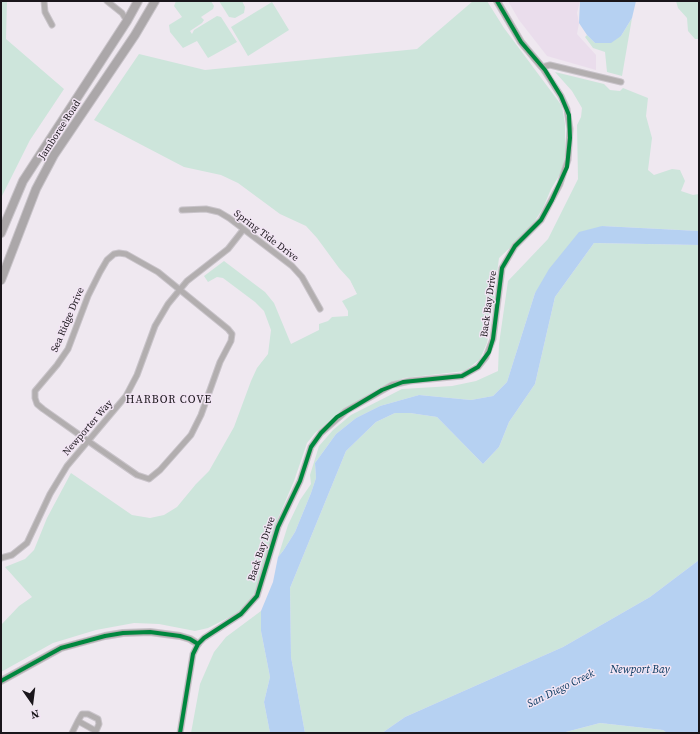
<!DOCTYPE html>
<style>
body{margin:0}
#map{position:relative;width:700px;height:734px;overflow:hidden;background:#efe8f0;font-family:"Source Serif 4",serif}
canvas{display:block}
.frame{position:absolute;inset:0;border:2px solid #1a161b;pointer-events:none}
.north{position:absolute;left:12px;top:682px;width:40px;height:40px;-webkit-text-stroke:3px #f2e5f4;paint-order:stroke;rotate:166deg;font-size:11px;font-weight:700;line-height:16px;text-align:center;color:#1a161b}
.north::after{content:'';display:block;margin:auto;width:14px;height:18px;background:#1a161b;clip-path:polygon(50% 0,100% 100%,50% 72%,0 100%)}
</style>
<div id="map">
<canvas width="700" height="734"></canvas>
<div class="frame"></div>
<div class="north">N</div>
</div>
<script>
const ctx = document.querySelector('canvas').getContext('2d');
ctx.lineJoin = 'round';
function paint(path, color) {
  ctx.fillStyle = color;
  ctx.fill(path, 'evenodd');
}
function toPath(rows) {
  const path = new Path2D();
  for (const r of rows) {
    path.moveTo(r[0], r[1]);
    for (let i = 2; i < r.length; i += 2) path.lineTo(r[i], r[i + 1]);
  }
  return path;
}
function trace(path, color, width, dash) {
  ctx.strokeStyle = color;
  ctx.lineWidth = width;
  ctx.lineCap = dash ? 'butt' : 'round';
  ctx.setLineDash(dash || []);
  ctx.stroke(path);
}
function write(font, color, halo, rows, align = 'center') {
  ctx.font = font + ' "Source Serif 4",serif';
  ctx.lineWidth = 3;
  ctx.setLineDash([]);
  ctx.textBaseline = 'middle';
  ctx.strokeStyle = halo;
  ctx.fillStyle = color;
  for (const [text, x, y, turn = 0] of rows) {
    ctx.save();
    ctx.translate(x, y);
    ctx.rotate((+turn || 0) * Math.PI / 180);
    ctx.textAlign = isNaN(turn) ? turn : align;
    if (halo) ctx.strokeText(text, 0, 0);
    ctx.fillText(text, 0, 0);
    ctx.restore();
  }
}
const built = toPath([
 [508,1,580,1,577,13,579,23,577,34,596,55,596,70,547,56,519,20]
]);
const green = toPath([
 [1,1,7,1,6,39,64,89,30,140,1,198],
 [176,1,211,1,214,6,213,9,201,17,204,20,202,23,190,31,192,34,194,30,217,16,221,17,237,42,208,58,197,41,183,48,170,32,169,25,182,17,174,6],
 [219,1,242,1,245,7,244,13,235,18,229,17],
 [473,1,487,1,504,28,562,106,565,124,565,155,562,171,551,189,543,208,530,229,499,258,490,328,487,343,480,359,465,371,404,378,384,386,341,411,315,433,307,443,294,481,276,523,257,589,245,607,232,616,208,628,195,631,159,624,134,623,96,630,53,643,1,672,1,625,19,606,32,597,5,567,25,559,34,550,47,518,71,473,132,515,150,518,164,515,177,507,196,484,209,471,234,427,251,381,257,368,268,354,271,330,264,311,255,302,223,278,217,277,208,282,204,276,224,261,253,283,265,292,274,303,291,344,319,330,319,324,328,321,332,317,348,316,348,311,342,301,357,294,350,280,339,268,317,238,306,226,280,214,238,183,221,175,184,167,94,120,139,54,205,70,417,49],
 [676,1,699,1,699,39,695,39,688,31,687,18,678,8],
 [272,2,289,30,248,56,231,27],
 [632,18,622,76,607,72,605,52,593,48,585,37,587,35,595,43,621,36],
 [555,72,604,84,610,90,620,91,623,88,648,98,646,116,652,138,648,170,654,175,672,169,680,170,685,181,681,191,693,195,699,194,699,231,602,226,535,293,507,382,493,396,471,400,419,395,380,406,356,418,336,434,315,463,316,478,311,493,295,532,283,551,278,557,288,525,300,500,311,484,310,475,319,446,333,430,351,415,402,389,452,386,476,381,498,371,499,344,508,281,548,239,578,179,577,125,581,117,582,108,572,91],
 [594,243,699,245,699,560,650,597,563,647,405,717,382,733,305,733,291,657,290,588,346,451,376,422,395,413,410,413,437,417,483,464,499,447,509,422,535,384,555,297],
 [261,611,261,631,270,677,264,702,270,733,191,733,200,684,214,652,226,637],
 [600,723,663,730,667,733,562,733]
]);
const water = toPath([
 [580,1,636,1,632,18,621,36,611,43,595,43,587,35,579,23],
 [602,226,699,231,699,245,594,243,555,297,535,384,509,422,499,447,483,464,437,417,410,413,395,413,376,422,346,451,290,588,291,657,305,733,270,733,264,702,270,677,261,631,261,611,273,582,278,557,283,551,295,532,311,493,316,478,315,463,336,434,356,418,380,406,419,395,471,400,493,396,507,382,535,293,549,269,579,232],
 [699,560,699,733,667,733,663,730,600,723,562,733,382,733,405,717,563,647,650,597]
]);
const minor = toPath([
 [44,1,45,12,52,25],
 [107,1,122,13,127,21],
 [182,210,206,209,219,212,229,218,292,266,302,277,320,309],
 [119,253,126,254,158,272,228,329,232,334,231,341,220,362,201,415,191,435,160,470,149,479,137,475,98,448,43,409,37,404,35,398,35,391,57,365,68,349,88,296,100,272,107,260,114,254,119,253],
 [1,558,12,555,27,543,50,494,67,466,126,396,137,375,155,326,168,304,187,281,228,249,243,230],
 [72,733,78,721,82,714,88,714,98,719,99,724,96,731,78,721],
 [180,733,193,654,198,644,204,638,241,614,257,596,278,527,300,481,311,447,321,433,346,411,392,385,410,381,462,376,478,367,486,357,493,339,502,268,515,246,541,220,560,184,568,160,570,129,567,109,561,96,542,67,550,65,621,82]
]);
const tertiary = toPath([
 [497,1,521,42,542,67],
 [1,681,61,648,105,636,123,633,150,632,180,636,190,639,198,644]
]);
const primary = toPath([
 [1,233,23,181,127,21,138,1],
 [1,280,36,189,54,155,135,35,155,1]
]);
const cycleway = toPath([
 [1,681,61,648,105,636,123,633,150,632,180,636,190,639,198,644],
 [180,733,193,654,198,644,204,638,241,614,257,596,278,527,300,481,311,447,321,433,337,417,382,390,403,382,462,376,478,367,489,352,493,339,502,268,515,246,541,220,552,200,567,167,570,138,569,115,561,96,545,70,521,42,497,1]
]);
const streetNames = [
 ["Jamboree Road",60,130,-57],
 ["Spring Tide Drive",266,236,37],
 ["Back Bay Drive",489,304,-82],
 ["Sea Ridge Drive",68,320,-67],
 ["Newporter Way",88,428,-49],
 ["Back Bay Drive",262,549,-72]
];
const neighbourhoodNames = [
 ["HARBOR COVE",169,400]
];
const waterNames = [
 ["Newport Bay",640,670],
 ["San Diego Creek",561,689,-26]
];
paint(built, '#eaddec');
paint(green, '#cde5db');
paint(water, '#b6d1f2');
trace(minor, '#c8c3c9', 7);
trace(tertiary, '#c8c3c9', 8);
trace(primary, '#c8c3c9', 10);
trace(minor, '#b2aeaf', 5);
trace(tertiary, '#b2aeaf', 6);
trace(primary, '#aba7a9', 8);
trace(cycleway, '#00873e', 4);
write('10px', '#1a161b', '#f2e5f4', streetNames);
ctx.letterSpacing = '1px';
write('11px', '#1a161b', '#f2e5f4', neighbourhoodNames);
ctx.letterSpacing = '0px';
write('italic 11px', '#083860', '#f2e5f4', waterNames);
</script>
